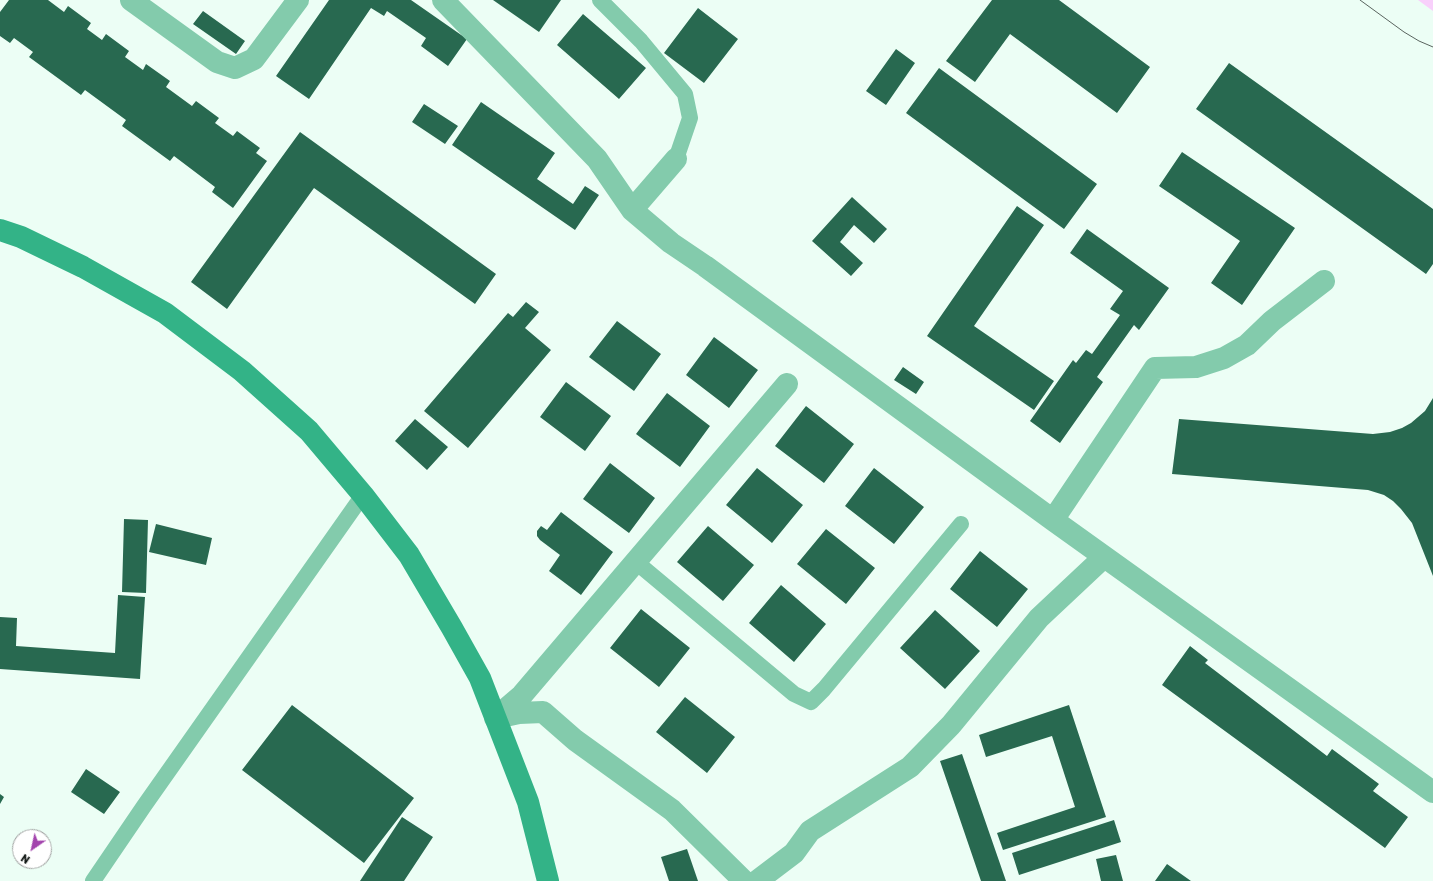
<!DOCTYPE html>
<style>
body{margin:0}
#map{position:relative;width:1433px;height:881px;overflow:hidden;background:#ecfef5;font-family:Rubik,sans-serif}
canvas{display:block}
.north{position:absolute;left:12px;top:829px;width:40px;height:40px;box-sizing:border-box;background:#fff;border:1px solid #a0a2a1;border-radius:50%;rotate:214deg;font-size:11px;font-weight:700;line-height:16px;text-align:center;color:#111714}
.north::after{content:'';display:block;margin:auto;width:14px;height:18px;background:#a344ad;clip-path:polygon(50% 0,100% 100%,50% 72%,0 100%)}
</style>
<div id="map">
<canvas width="1433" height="881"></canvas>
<div class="north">N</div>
</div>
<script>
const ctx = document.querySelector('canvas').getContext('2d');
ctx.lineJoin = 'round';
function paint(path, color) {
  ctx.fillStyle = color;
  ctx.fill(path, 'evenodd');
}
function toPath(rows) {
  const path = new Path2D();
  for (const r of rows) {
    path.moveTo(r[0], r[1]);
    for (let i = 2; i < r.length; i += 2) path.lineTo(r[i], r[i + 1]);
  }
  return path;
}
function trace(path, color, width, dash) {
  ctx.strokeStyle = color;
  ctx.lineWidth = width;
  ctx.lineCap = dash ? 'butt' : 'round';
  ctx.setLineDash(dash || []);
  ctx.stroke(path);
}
const green = toPath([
 [1418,0,1433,0,1433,11]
]);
const building = toPath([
 [9,0,48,0,64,12,68,6,91,23,87,29,102,40,106,34,129,51,125,57,143,70,146,64,170,81,166,87,192,106,196,101,219,118,215,123,233,136,237,131,260,148,256,153,267,161,233,208,212,192,215,187,174,156,170,161,122,126,126,120,85,90,81,95,29,57,33,52,14,38,10,43,0,36,0,12],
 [329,0,411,0,467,39,448,66,421,46,426,38,387,11,384,16,371,8,309,99,276,76],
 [493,0,561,0,539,32],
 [992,0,1059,0,1150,67,1117,113,1010,34,975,82,946,61],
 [698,8,738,39,704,83,664,53],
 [203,11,245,41,236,54,193,24],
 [583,14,646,68,619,99,557,45],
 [896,49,915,63,886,105,866,91],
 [1229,63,1433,209,1433,264,1426,274,1196,109],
 [939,68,1097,184,1064,229,906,113],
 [481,102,555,153,537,179,573,204,585,186,599,195,575,230,452,145],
 [424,104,458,126,445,144,412,122],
 [300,132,496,274,475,304,314,188,227,309,191,282],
 [1182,152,1295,228,1242,305,1211,283,1240,241,1159,186],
 [852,197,887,229,874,243,854,225,840,242,863,263,851,276,812,241],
 [1017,206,1044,225,974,326,1054,381,1034,410,927,336],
 [1087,229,1169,288,1139,330,1134,325,1097,377,1103,382,1060,443,1030,421,1073,360,1076,363,1086,350,1092,354,1120,315,1110,309,1123,291,1070,253],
 [526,302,539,312,525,328,551,350,468,448,424,411,508,313,513,317],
 [617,321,661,354,634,391,589,357],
 [714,337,758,370,729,408,686,375],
 [903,367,924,382,916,394,894,380],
 [566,382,611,416,585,451,540,417],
 [667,393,710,426,680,467,636,434],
 [1433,398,1433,576,1412,523,1401,509,1393,501,1384,495,1368,490,1172,474,1179,419,1373,434,1390,432,1402,428,1411,423,1425,411],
 [806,406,854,444,824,483,775,446],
 [415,419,448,447,427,470,395,441],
 [610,463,655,498,629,533,583,499],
 [757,468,803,505,772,543,726,505],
 [874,468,924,507,894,544,845,506],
 [561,512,613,552,581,595,549,571,560,555,540,540,537,536,537,531,541,526,547,530],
 [124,519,148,520,146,593,122,592],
 [156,524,212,538,206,565,149,552],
 [708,526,754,565,723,601,677,562],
 [826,529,875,568,846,604,797,564],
 [980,551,1028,589,997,627,950,589],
 [781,585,826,624,794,662,749,623],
 [118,595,145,597,140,679,0,669,0,617,17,618,16,646,115,653],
 [641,609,690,648,659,687,610,648],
 [935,610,980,651,945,689,900,648],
 [1190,646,1208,660,1205,663,1327,756,1332,749,1379,784,1373,791,1408,817,1385,848,1162,685],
 [685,697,735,737,707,773,656,732],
 [292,705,414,798,364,863,242,770],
 [1069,705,1106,817,1003,850,997,833,1075,807,1052,736,986,757,979,735],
 [962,754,1006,881,981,881,940,761],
 [86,769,120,792,104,814,71,792],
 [0,794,4,797,0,804],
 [402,817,433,837,404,881,360,881],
 [1114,820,1121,842,1019,875,1012,853],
 [687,849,698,881,669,881,661,857],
 [1116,855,1123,881,1101,881,1096,859],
 [1167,864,1191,881,1155,881]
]);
const service = toPath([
 [600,0,641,41,685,94,690,118,676,159],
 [636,562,794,694,811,702,824,689,961,524],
 [93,881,144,806,363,495]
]);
const minor = toPath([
 [131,0,217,62,235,68,254,59,298,0],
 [443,0,597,159,632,210,671,243,705,266,1053,520,1433,792],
 [632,210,676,159],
 [1053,520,1155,368,1196,367,1224,358,1247,345,1272,321,1324,281],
 [495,718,522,695,787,384],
 [496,718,519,713,543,712,575,740,672,810,744,881],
 [757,881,794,853,810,831,910,767,951,725,1039,618,1104,557]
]);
const secondary = toPath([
 [0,230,21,237,83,267,165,313,242,371,309,431,363,495,409,555,452,628,480,678,528,802,548,881]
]);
const tram = toPath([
 [1360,0,1404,32,1419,41,1433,47]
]);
paint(green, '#f8d0fb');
paint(building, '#286950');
trace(service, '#83cbac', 16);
trace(minor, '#83cbac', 22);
trace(secondary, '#33b387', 22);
trace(tram, '#5a645f', 1);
</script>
